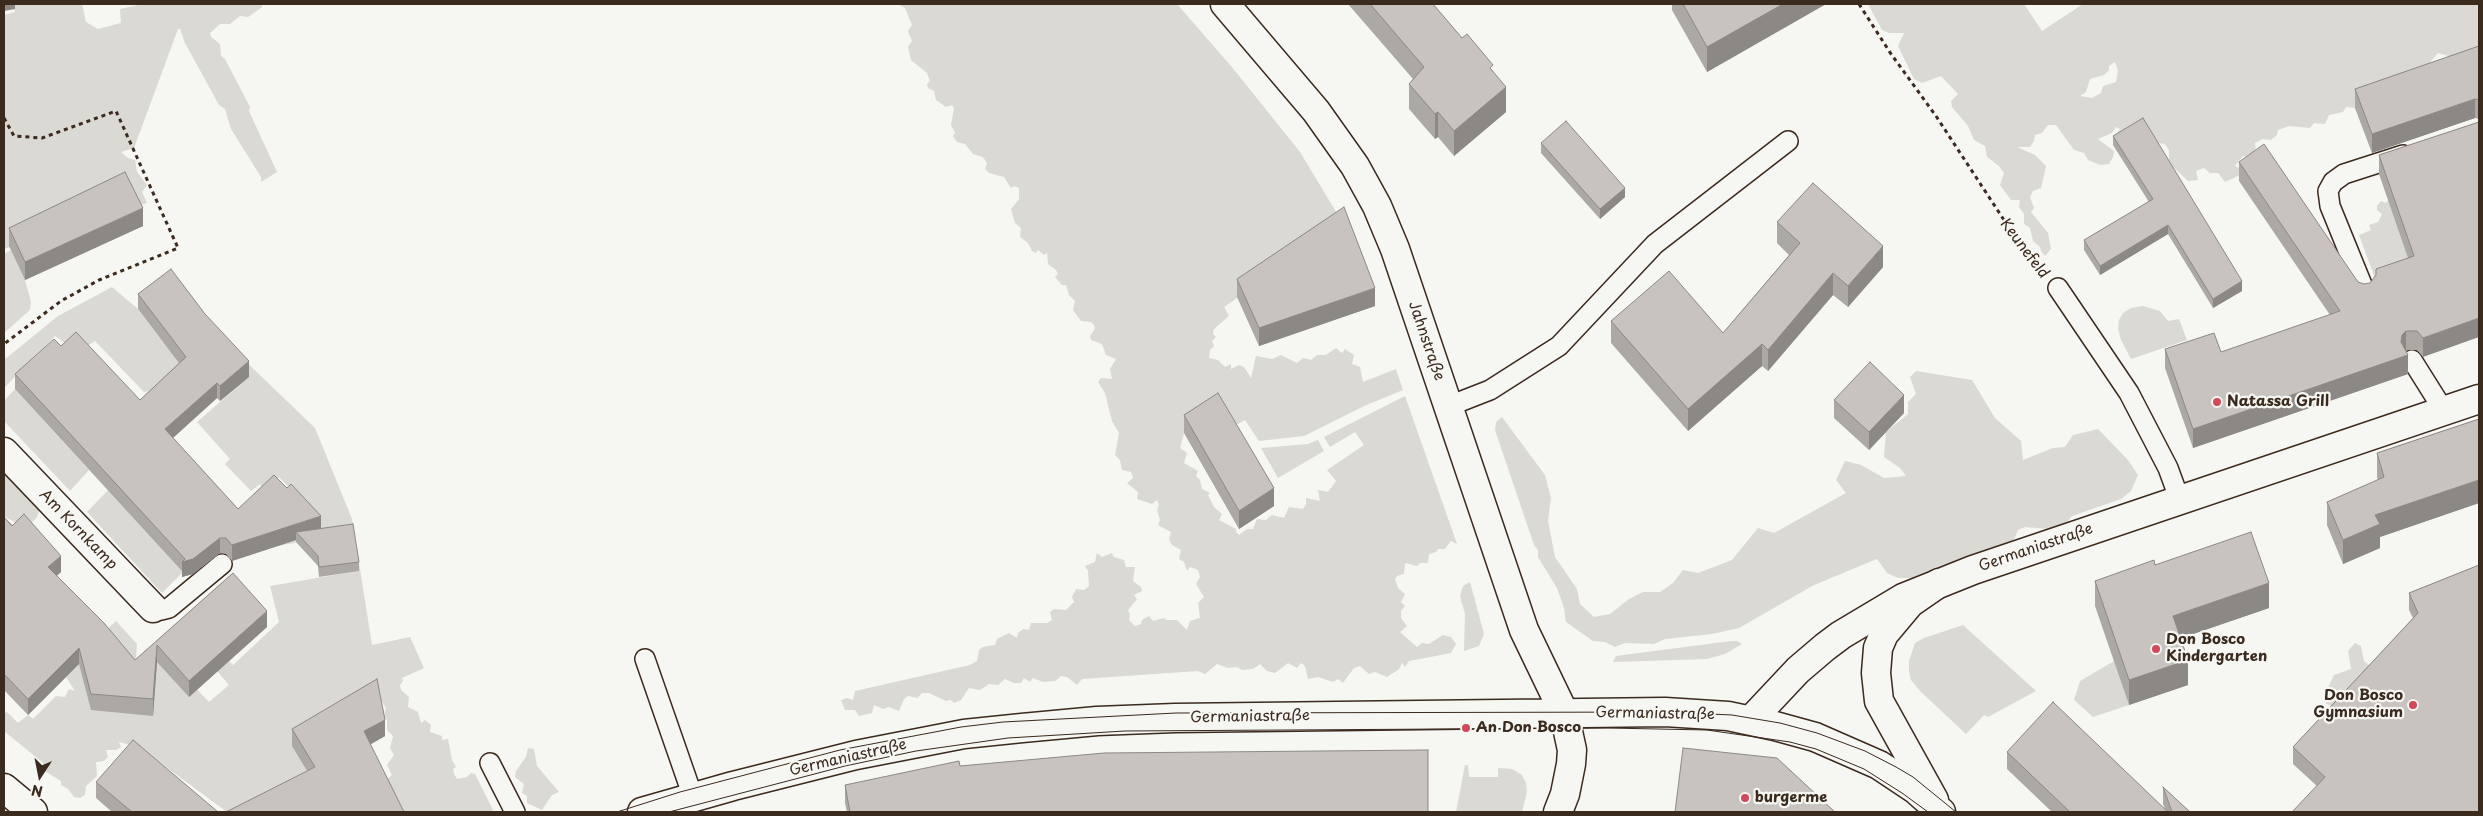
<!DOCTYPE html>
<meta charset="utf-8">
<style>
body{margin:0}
#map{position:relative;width:2483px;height:816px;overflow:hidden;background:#f6f6f2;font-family:"Playpen Sans",sans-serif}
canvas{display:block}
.frame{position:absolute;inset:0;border:5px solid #3b2a1e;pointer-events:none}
.north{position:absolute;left:15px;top:751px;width:50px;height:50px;-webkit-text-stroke:4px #f6f6f2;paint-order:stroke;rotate:191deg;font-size:14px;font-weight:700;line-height:20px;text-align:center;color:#3b2a1e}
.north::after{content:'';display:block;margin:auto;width:18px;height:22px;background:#3b2a1e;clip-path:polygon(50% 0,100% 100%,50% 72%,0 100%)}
</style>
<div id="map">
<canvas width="2483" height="816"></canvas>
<div class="frame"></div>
<div class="north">N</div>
</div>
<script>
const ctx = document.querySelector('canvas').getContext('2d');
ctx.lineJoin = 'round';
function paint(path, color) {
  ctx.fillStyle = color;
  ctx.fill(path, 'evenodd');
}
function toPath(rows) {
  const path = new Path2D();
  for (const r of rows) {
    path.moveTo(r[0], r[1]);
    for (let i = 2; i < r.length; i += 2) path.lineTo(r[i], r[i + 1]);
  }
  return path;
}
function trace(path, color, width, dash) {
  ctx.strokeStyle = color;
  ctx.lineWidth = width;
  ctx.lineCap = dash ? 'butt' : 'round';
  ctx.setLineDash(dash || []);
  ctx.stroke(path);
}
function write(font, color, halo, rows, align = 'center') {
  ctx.font = font + ' "Playpen Sans",sans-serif';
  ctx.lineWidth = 4.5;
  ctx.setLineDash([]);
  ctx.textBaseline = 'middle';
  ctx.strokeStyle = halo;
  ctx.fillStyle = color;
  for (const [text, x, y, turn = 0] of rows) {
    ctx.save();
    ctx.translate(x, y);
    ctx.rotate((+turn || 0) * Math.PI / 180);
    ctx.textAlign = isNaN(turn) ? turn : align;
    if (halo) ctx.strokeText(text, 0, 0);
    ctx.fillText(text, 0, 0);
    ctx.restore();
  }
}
const green = toPath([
 [13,4,82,4,86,22,98,29,121,23,120,9,143,4,262,4,262,7,248,17,240,16,230,24,220,24,210,33,211,37,220,44,221,56,225,59,250,107,249,111,277,172,261,182,261,177,231,129,225,109,219,105,185,43,180,29,178,29,134,148,121,152,128,158,135,160,137,172,147,185,142,192,147,203,4,249,4,15,15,12],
 [898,4,1177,4,1231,66,1300,152,1344,225,1224,307,1229,316,1214,329,1213,334,1216,337,1212,341,1214,346,1210,350,1209,358,1218,360,1225,367,1231,364,1231,369,1239,365,1244,367,1251,378,1256,356,1272,359,1281,355,1297,363,1303,358,1311,360,1317,355,1326,355,1336,348,1342,353,1345,349,1354,355,1352,364,1360,367,1363,382,1396,369,1403,390,1364,406,1304,436,1259,441,1245,420,1229,429,1184,433,1180,448,1187,453,1184,463,1198,471,1196,476,1200,480,1202,489,1210,493,1208,495,1214,507,1222,514,1219,520,1236,529,1236,532,1239,535,1247,529,1253,529,1257,519,1266,520,1272,515,1284,518,1289,507,1303,509,1306,504,1306,498,1320,501,1318,490,1328,492,1336,481,1327,470,1364,445,1355,432,1330,447,1324,437,1405,396,1457,544,1451,541,1445,549,1438,549,1436,552,1429,554,1428,563,1420,563,1417,566,1405,563,1404,574,1397,576,1395,579,1398,588,1405,594,1401,602,1405,606,1401,611,1401,618,1407,626,1400,632,1417,647,1422,643,1429,644,1443,635,1451,637,1456,644,1451,653,1409,661,1405,667,1402,663,1399,669,1387,677,1375,672,1369,674,1360,666,1354,668,1343,683,1338,679,1333,682,1318,677,1308,679,1305,666,1301,663,1297,668,1288,663,1275,673,1267,671,1260,664,1253,669,1242,670,1237,667,1228,668,1217,664,1205,674,1198,671,1082,679,1077,685,1067,677,1061,676,1055,681,1043,682,1033,678,1030,682,1024,678,1021,683,1014,683,1005,679,998,685,989,684,980,690,969,688,961,700,954,703,951,700,946,701,929,693,922,693,917,698,908,696,904,699,899,711,889,707,883,709,874,705,872,713,859,716,855,710,845,710,841,700,847,698,853,700,855,691,970,665,977,661,979,650,983,647,995,645,997,639,1009,633,1017,638,1018,633,1023,629,1029,630,1031,623,1047,623,1052,620,1050,612,1054,609,1066,610,1074,602,1072,597,1076,589,1084,590,1089,586,1088,571,1085,566,1095,562,1097,553,1102,557,1112,553,1114,557,1124,560,1126,567,1135,567,1133,581,1141,587,1142,591,1134,595,1137,599,1128,610,1130,615,1129,620,1135,626,1141,624,1142,620,1149,616,1153,621,1164,618,1166,620,1177,620,1187,630,1190,621,1200,618,1198,603,1204,597,1196,584,1200,577,1198,570,1190,567,1187,571,1184,562,1179,559,1181,550,1172,545,1169,539,1171,532,1158,525,1160,520,1157,510,1159,505,1157,500,1152,504,1137,499,1138,492,1127,483,1133,478,1131,472,1122,470,1120,460,1115,455,1119,433,1112,421,1105,393,1098,382,1101,378,1112,379,1110,369,1116,359,1106,355,1102,344,1091,340,1090,336,1095,329,1094,325,1091,322,1081,321,1073,310,1075,301,1069,295,1066,285,1062,285,1055,277,1058,274,1056,270,1048,264,1047,253,1044,255,1038,250,1036,253,1032,251,1028,243,1020,237,1021,228,1015,223,1011,209,1019,199,1019,188,1014,186,1011,188,1004,177,989,173,985,169,987,163,983,157,973,154,965,144,957,142,953,136,955,133,951,125,954,108,952,105,946,107,936,100,934,91,928,88,927,84,930,81,927,73,911,60,908,47,912,41,908,31,912,25,905,8],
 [1868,4,2024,4,2042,31,2083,4,2479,4,2479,49,2466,50,2463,56,2455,58,2438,53,2426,67,2355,108,2346,107,2343,112,2329,115,2325,124,2314,123,2310,128,2289,126,2278,130,2277,135,2271,140,2263,139,2255,143,2256,152,2251,158,2243,156,2235,166,2243,170,2238,176,2225,182,2218,173,2210,173,2204,168,2196,171,2198,180,2188,181,2169,163,2169,150,2165,144,2114,137,2120,129,2116,127,2112,133,2098,139,2114,151,2113,157,2109,164,2100,165,2088,160,2084,153,2074,150,2056,125,2048,125,2042,133,2035,135,2034,141,2030,147,2017,147,2035,155,2046,166,2041,188,2033,191,2030,197,2034,208,2031,212,2048,233,2051,249,2045,256,2041,251,2040,247,2033,241,2030,228,2024,224,2024,214,2019,207,2020,200,2011,200,2000,185,2004,173,1999,166,1987,157,1985,146,1974,140,1968,126,1952,107,1951,101,1958,94,1941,76,1922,83,1914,79,1898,46,1904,33,1889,33,1882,30],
 [2115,62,2118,71,2116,82,2103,86,2101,93,2092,98,2080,96,2086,92,2090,79,2104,75,2109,70,2109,66],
 [2390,198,2479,246,2376,281,2359,235,2371,230,2369,225,2378,222,2382,214,2377,210,2377,206,2381,201,2386,203],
 [11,250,25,280,31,302,30,310,4,333,4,254],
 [112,287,138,309,159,337,187,357,153,390,144,392,95,341,84,348,65,343,55,336,4,388,4,360,58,316],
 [2143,306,2160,311,2168,321,2179,319,2187,340,2131,359,2121,340,2118,329,2119,320,2123,313,2131,308],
 [239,355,315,428,352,519,372,645,410,637,424,668,402,678,403,681,400,685,401,690,409,697,408,707,418,712,421,723,425,720,431,725,430,732,442,736,442,740,448,739,452,760,456,767,453,769,454,774,457,779,467,777,471,773,475,774,493,810,490,812,402,812,384,782,392,775,387,765,394,755,390,748,393,736,387,730,387,719,384,716,386,708,379,697,292,745,311,778,227,812,139,747,119,742,121,747,116,750,106,750,108,757,104,761,96,762,97,776,86,786,85,795,80,798,74,797,68,789,61,785,61,781,43,770,45,766,42,762,4,731,4,713,7,712,18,723,28,715,33,719,56,696,65,697,69,689,75,691,66,677,104,641,100,636,116,621,137,644,132,712,153,644,209,702,229,685,217,671,229,661,233,665,279,622,270,586,358,571,314,539,273,547,288,533,318,518,279,477,265,491,260,484,251,491,225,464,230,459,197,422,249,377],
 [1916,371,1972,380,1995,418,2021,441,2023,460,2053,448,2065,447,2073,435,2098,429,2128,460,2138,475,2131,491,2121,499,2072,516,2061,530,2025,527,2018,530,2011,546,1997,547,1988,559,1921,578,1898,578,1887,573,1877,559,1814,585,1739,628,1712,634,1665,639,1654,644,1625,643,1615,647,1605,642,1593,641,1566,622,1564,608,1557,588,1538,557,1538,550,1534,545,1495,430,1496,422,1502,417,1545,475,1551,498,1548,521,1555,557,1577,589,1580,604,1594,617,1610,614,1629,599,1643,592,1660,592,1673,583,1683,570,1698,573,1732,560,1758,528,1774,533,1846,493,1836,480,1845,461,1861,465,1884,478,1906,476,1900,468,1884,457,1886,432,1908,414,1908,402,1916,394,1910,377],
 [15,389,89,470,70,491,4,421,4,401],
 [1318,440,1324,451,1278,478,1261,448,1308,444],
 [4,468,40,509,37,517,26,529,4,516],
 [115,483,183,572,162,593,87,512],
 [1470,582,1484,634,1479,646,1464,651,1465,614,1460,596,1463,586],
 [1963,625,2036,691,1988,717,1984,715,1966,734,1920,691,1911,680,1909,671,1909,661,1915,643,1924,638],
 [1731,641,1737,641,1742,644,1725,654,1707,659,1613,662,1616,656],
 [2355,643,2361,646,2364,661,2372,668,2340,709,2326,704,2324,696,2334,675,2351,669,2348,651],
 [2114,661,2129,705,2093,717,2074,700,2080,681],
 [528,748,534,749,537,766,559,792,552,795,542,810,527,803,527,796,522,793,524,784,515,777,516,771,526,757],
 [1465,765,1468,765,1469,777,1498,777,1498,768,1512,769,1522,775,1526,783,1527,792,1522,812,1456,812]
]);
const path = toPath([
 [1859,4,1891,54,1936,116,2036,269],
 [4,118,14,136,42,138,116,111,178,248,99,280,61,301,4,344]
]);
const service = toPath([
 [2058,288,2129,393,2168,468,2179,498],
 [2365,292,2330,206,2328,191,2333,182,2344,174,2403,155],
 [2412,360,2444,411],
 [1449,406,1490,390,1559,346,1655,244,1788,141],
 [153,608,161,610,169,608,222,564],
 [645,659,693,797],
 [490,763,515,812]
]);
const minor = toPath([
 [4,452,153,608],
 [1751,720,1798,670,1825,647,1841,635,1903,598,1973,570,2479,399],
 [4,788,33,812],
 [1558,812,1565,794,1571,764,1572,750,1564,713]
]);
const secondary = toPath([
 [1225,4,1316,111,1355,166,1377,206,1395,249,1524,630,1564,713],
 [1934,800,1879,701,1876,673,1878,648,1884,634,1910,603,1939,583],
 [642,812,733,786,856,755,964,734,1022,728,1097,721,1175,718,1665,712,1728,716,1775,726,1815,737,1879,765,1915,789,1941,812]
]);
const tram = toPath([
 [617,812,680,792,840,750,961,727,1003,722,1176,713,1665,712,1732,715,1780,723,1817,733,1865,751,1896,767,1913,777,1956,812],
 [669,812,845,766,916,751,1008,738,1125,731,1608,728,1707,730,1790,742,1816,749,1864,769,1902,793,1928,812]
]);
const wall = toPath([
 [1348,4,1433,4,1462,38,1493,71,1506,112,1454,156,1438,137,1435,139,1409,109,1409,84,1413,79],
 [1672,4,1826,4,1707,72,1672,10],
 [2479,46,2479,119,2475,118,2372,153,2355,108,2355,89],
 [2479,122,2423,357,2417,350,2406,350,2406,351,2408,374,2193,448,2165,368,2165,349,2221,352,2330,315,2239,181,2239,162,2358,282,2364,284,2370,283,2376,276,2376,269,2408,258,2379,174,2379,155],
 [2113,136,2242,291,2213,308,2168,234,2100,275,2084,250,2084,240,2149,202,2113,145],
 [1541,143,1625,197,1600,219,1541,153],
 [1777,222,1883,267,1848,307,1833,295,1768,371,1762,366,1688,431,1611,343,1611,321,1723,333,1789,255,1777,243],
 [143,226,25,280,9,246,9,228],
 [1237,279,1375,306,1259,346,1237,297],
 [138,294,249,377,220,401,217,398,173,438,238,509,321,529,359,562,359,571,319,577,318,566,296,542,296,540,232,561,226,554,220,553,193,574,182,577,182,571,15,389,15,374,61,346,140,400,179,363,138,309],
 [1834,400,1904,413,1869,450,1834,418],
 [1184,415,1274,506,1239,529,1184,433],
 [2479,419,2479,503,2380,537,2380,548,2343,564,2327,525,2327,502,2378,480,2377,477,2377,453],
 [4,517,61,572,56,576,135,660,233,573,267,627,189,697,157,662,153,716,91,710,79,664,28,715,4,690],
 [2155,565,2269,608,2181,638,2188,685,2129,705,2095,606,2095,581],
 [2479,565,2479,812,2317,786,2293,764,2293,747,2413,618,2409,610,2409,593],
 [292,729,385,736,371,744,307,771,292,746],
 [2007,752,2165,809,2163,804,2163,787,2190,812,2052,812,2007,769],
 [960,766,1428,812,847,812,845,803,845,785],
 [96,782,218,812,112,812,96,798]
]);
const shadedWall = toPath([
 [4,4,15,4,15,9,4,11],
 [1783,4,1826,4,1707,72,1707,47],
 [1506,87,1506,112,1454,156,1454,131],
 [2475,99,2475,118,2372,153,2372,134],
 [1438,112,1438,137,1435,139,1435,114],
 [1625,188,1625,197,1600,219,1600,209],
 [143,208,143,226,25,280,25,262],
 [2168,225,2168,234,2100,275,2100,266],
 [1883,246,1883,267,1848,307,1848,286],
 [1833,273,1833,295,1768,371,1768,350],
 [2242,281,2242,291,2213,308,2213,299],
 [1375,288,1375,306,1259,346,1259,328],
 [2479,318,2479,337,2423,357,2423,338],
 [2406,331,2406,350,2402,354,2408,355,2408,374,2193,448,2193,429,2401,342,2402,335],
 [1762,344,1762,366,1688,431,1688,409],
 [249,361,249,377,220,401,220,386],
 [217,383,217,398,165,445,165,429],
 [1904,395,1904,413,1869,450,1869,432],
 [2479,480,2479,503,2380,537,2380,548,2343,564,2343,540,2375,515],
 [1274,488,1274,506,1239,529,1239,511],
 [321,516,321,532,296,532,296,540,232,561,232,545],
 [220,538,220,553,193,574,182,577,182,562],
 [61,556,61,572,48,584,48,567],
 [2269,583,2269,608,2173,641,2173,616],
 [267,611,267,627,189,697,189,681],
 [157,645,157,662,153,716,153,699],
 [79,648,79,664,28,715,28,699],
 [2188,660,2188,685,2129,705,2129,680],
 [385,720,385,736,364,748,364,731]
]);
const building = toPath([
 [1370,4,1433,4,1462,38,1467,34,1493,65,1490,68,1506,87,1454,131,1438,112,1435,114,1409,84,1424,67,1370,4],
 [1683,4,1783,4,1707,47,1683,4],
 [2479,46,2479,100,2475,99,2372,134,2355,89,2479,46],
 [2143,118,2242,281,2213,299,2168,225,2100,266,2084,240,2153,199,2113,136,2143,118],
 [1566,121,1625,188,1600,209,1541,143,1566,121],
 [2479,122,2479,318,2423,338,2417,331,2406,331,2402,335,2401,342,2408,355,2193,429,2165,349,2214,333,2221,352,2340,311,2239,162,2264,144,2358,282,2364,284,2370,283,2376,275,2376,269,2414,256,2379,155,2479,122],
 [125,172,143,208,25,262,9,228,125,172],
 [1813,183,1883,246,1848,286,1833,273,1768,350,1762,344,1688,409,1611,321,1669,271,1723,333,1800,243,1777,222,1813,183],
 [1344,207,1375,288,1259,328,1237,279,1344,207],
 [171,269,205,314,249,361,220,386,217,383,165,429,238,509,274,475,287,488,291,484,321,516,232,545,226,538,220,538,193,559,182,562,185,559,15,374,54,339,61,346,76,332,140,400,186,357,138,294,171,269],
 [1870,362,1904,395,1869,432,1834,400,1870,362],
 [1218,393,1274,488,1239,511,1184,415,1218,393],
 [2479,419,2479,480,2375,515,2380,524,2343,540,2327,502,2384,477,2377,453,2479,419],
 [24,514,61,556,48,567,104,623,135,660,233,573,267,611,189,681,157,645,153,699,91,694,79,648,28,699,4,674,4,517,12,526,24,514],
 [353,524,359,562,319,567,318,556,296,532,353,524],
 [2251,532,2269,583,2173,616,2188,660,2129,680,2095,581,2154,560,2155,565,2251,532],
 [2479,565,2479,812,2292,812,2325,777,2293,747,2418,613,2409,593,2479,565],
 [377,679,385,720,364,731,404,812,226,812,315,767,292,729,377,679],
 [2053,702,2168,812,2070,812,2007,752,2053,702],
 [133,740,218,812,132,812,96,782,133,740],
 [1683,748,1777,758,1835,812,1675,812,1683,748],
 [1428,750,1428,812,850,812,845,785,959,761,960,766,1104,753,1428,750],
 [2163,787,2190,812,2172,812,2163,787]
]);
const markers = [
 [2217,402,5,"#d1495b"],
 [2156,649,5,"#d1495b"],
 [2413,705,5,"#d1495b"],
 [1466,728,5,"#d1495b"],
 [1745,798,5,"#d1495b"]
];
const streetNames = [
 ["Keunefeld",2024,249,53],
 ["Jahnstraße",1426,341,71],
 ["Am Kornkamp",78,530,46],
 ["Germaniastraße",2036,548,-19],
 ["Germaniastraße",1655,714,1],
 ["Germaniastraße",1250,717,-1],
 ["Germaniastraße",848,758,-13]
];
const poiNames = [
 ["Natassa Grill",2227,402],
 ["Don Bosco",2166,640],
 ["Kindergarten",2166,657],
 ["Don Bosco",2403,696,"right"],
 ["Gymnasium",2403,713,"right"],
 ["An Don Bosco",1476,728],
 ["burgerme",1755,798]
];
paint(green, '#dad9d3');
trace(service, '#3b2a1e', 22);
trace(minor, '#3b2a1e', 31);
trace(secondary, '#3b2a1e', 31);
trace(path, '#3b2a1e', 3, [4, 4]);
trace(service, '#f6f6f2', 19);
trace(minor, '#f6f6f2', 28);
trace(secondary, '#f6f6f2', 28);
trace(tram, '#3b2a1e', 1);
paint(wall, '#aca8a3');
paint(shadedWall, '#8c8885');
paint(building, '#c8c3be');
trace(building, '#8c8885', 1);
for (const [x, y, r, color] of markers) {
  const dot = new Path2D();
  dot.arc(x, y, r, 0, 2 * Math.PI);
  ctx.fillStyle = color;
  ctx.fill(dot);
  trace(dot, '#f6f6f2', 2);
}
write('15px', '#3b2a1e', '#f6f6f2', streetNames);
write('bold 15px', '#3b2a1e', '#f6f6f2', poiNames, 'left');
</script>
